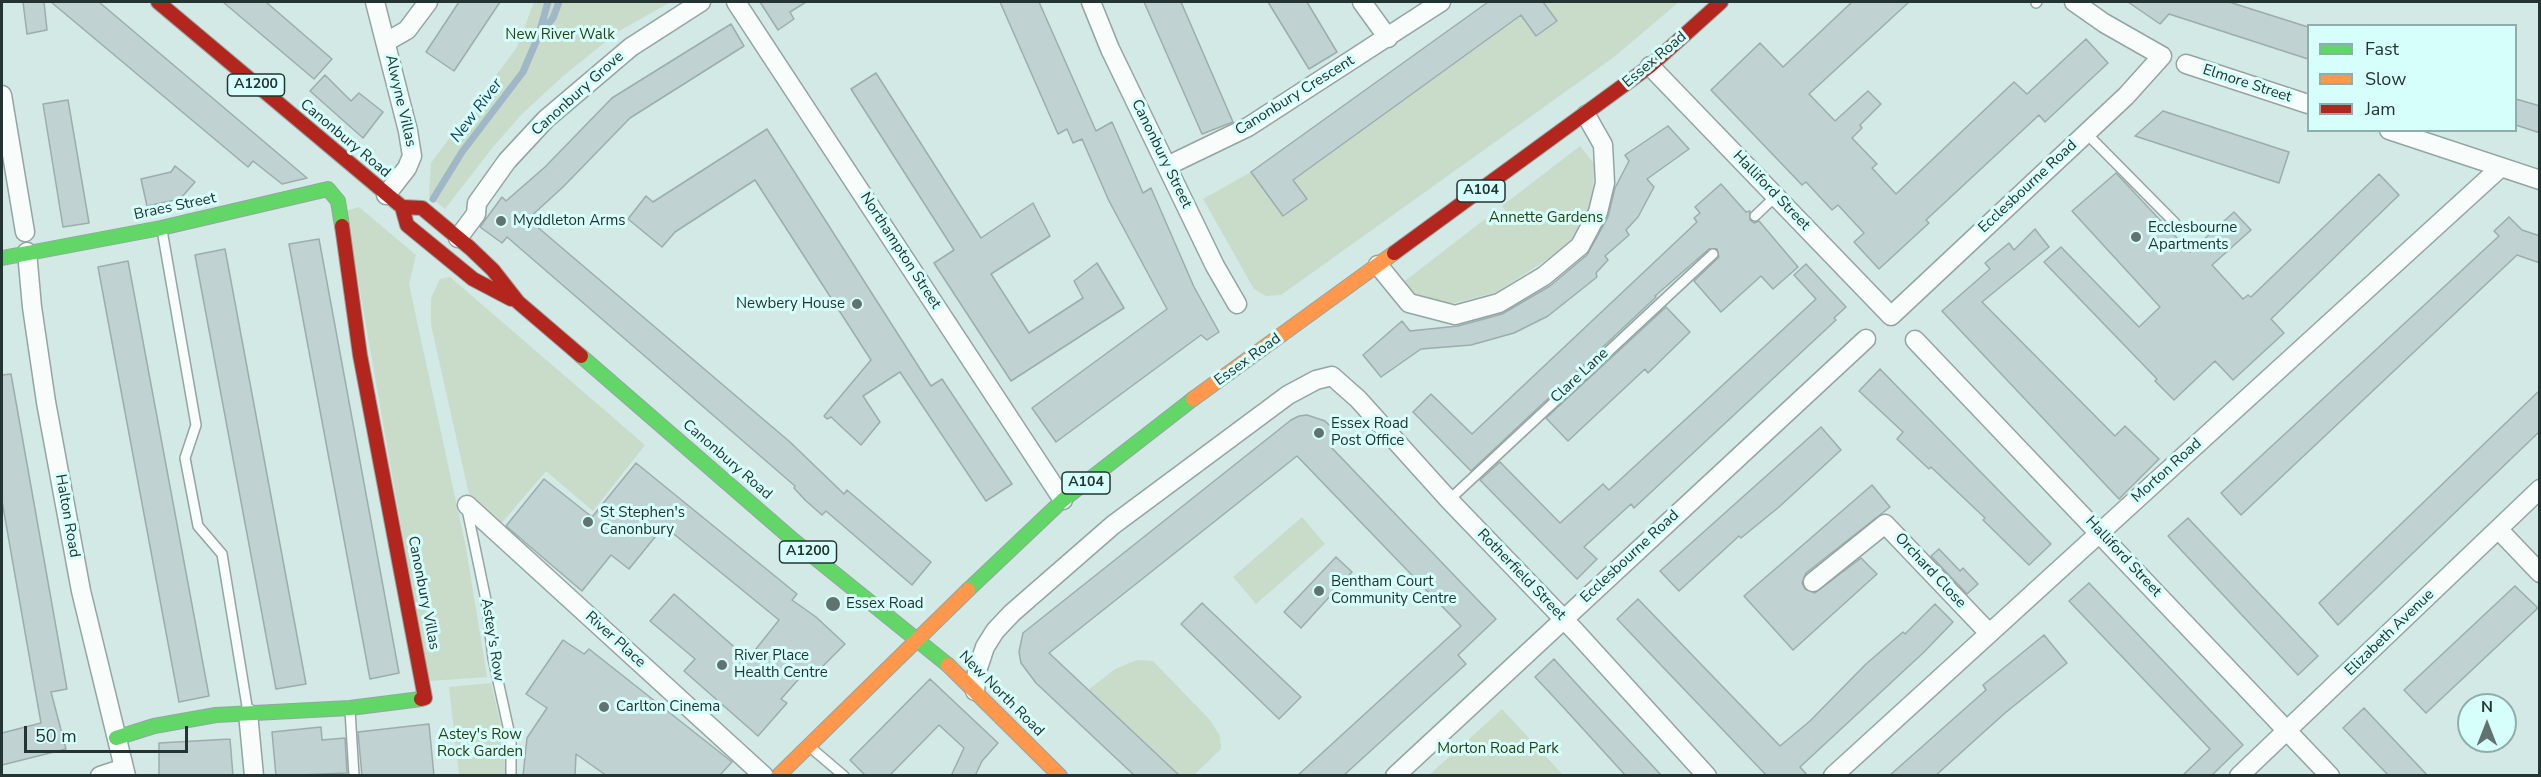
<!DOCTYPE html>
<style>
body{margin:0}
#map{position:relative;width:2541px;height:777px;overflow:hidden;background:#d2e9e6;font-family:"Nunito Sans",sans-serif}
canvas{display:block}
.frame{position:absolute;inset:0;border:3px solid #243432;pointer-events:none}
.legend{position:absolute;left:2307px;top:24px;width:210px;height:108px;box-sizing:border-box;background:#d6fffb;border:2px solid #8faeab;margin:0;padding:8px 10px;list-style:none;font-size:18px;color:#243432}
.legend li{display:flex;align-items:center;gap:12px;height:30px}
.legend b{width:30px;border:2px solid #8faeab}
.north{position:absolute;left:2457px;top:693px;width:60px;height:60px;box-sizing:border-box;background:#d6fffb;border:2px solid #8faeab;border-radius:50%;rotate:0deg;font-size:16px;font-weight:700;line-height:24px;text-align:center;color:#243432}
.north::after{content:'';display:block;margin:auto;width:21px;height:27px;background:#617371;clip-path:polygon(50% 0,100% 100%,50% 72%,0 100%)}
.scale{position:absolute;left:24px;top:726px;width:164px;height:27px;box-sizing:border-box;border:3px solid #243432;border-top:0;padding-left:8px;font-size:18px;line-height:21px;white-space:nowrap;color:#243432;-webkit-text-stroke:4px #d6fffb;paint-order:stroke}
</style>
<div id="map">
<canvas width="2541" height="777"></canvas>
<div class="frame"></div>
<ul class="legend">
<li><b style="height:8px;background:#63d668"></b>Fast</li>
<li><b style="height:8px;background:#ff974d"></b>Slow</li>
<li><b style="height:8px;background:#b3261e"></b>Jam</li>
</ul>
<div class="north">N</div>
<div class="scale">50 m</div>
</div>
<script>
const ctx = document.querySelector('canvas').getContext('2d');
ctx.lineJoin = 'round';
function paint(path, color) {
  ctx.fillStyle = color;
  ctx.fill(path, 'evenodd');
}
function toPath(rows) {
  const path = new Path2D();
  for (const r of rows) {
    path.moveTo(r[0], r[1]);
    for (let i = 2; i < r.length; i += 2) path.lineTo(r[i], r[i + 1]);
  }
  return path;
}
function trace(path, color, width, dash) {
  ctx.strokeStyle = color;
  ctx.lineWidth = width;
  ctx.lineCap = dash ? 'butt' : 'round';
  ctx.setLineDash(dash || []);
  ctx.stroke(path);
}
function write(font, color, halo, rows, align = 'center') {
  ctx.font = font + ' "Nunito Sans",sans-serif';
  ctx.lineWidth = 6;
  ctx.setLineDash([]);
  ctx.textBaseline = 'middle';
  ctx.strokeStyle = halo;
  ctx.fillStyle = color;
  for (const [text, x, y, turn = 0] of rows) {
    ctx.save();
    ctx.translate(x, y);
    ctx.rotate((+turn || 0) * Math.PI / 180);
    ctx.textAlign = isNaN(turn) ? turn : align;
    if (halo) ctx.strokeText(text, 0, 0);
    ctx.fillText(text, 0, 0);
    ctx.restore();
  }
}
const green = toPath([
 [534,2,671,2,619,31,562,77,521,115,493,147,445,209,429,196,431,163,517,47],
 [1543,2,1679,2,1614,57,1281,295,1266,296,1254,289,1203,199,1251,172,1284,216,1307,199,1293,180,1521,15,1536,36,1557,21],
 [1580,146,1595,165,1591,203,1574,242,1497,292,1455,303,1416,300,1401,284,1485,219,1491,227,1508,215,1502,206],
 [359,207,416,255,409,284,466,548,487,677,428,681,346,211],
 [450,277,645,445,593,511,546,471,500,525,470,499,431,325,431,298,440,279],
 [1302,517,1325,544,1256,604,1233,577],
 [1137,660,1153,661,1210,720,1220,736,1221,749,1194,775,1180,775,1088,690,1115,669],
 [491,683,504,739,505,775,459,775,449,687],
 [1502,709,1563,775,1429,775,1489,721]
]);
const stream = toPath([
 [539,35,553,18,559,2],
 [433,199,462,152,523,72,538,37,548,2]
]);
const building = toPath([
 [23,2,44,2,47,30,27,34,23,2],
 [51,2,99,2,307,178,282,184,253,161,248,167,51,2],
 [223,2,266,2,332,59,314,79,223,2],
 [459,2,500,2,454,71,426,52,459,2],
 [760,2,806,2,790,12,794,19,778,30,760,2],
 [1000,2,1039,2,1096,131,1112,122,1143,193,1151,188,1194,287,1219,332,1207,340,1201,335,1056,442,1032,408,1167,309,1109,201,1082,139,1073,143,1067,129,1058,134,1000,2],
 [1144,2,1181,2,1233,122,1202,134,1144,2],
 [1268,2,1307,2,1337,52,1309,69,1268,2],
 [1488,2,1543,2,1557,21,1536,36,1521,15,1293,180,1307,199,1283,216,1251,172,1488,2],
 [1852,2,1909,2,1809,94,1835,121,1868,91,1881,104,1860,125,1862,128,1852,138,1877,164,1872,168,1896,194,2014,82,2027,94,2086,39,2108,63,2045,122,2039,115,1926,220,1929,223,1879,269,1854,242,1864,233,1838,205,1832,210,1806,182,1802,185,1711,90,1760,43,1783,67,1852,2],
 [2128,2,2229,2,2308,27,2308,59,2169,14,2160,24,2128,2],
 [731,24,744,46,630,118,563,187,528,219,790,442,844,494,847,490,931,562,912,585,826,511,822,515,805,500,794,488,795,486,507,237,502,243,480,227,502,197,506,201,545,167,612,98,731,24],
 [876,73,981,238,1033,203,1050,236,991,274,1029,333,1083,298,1074,281,1097,263,1124,308,1011,381,934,263,954,250,851,89,876,73],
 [325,75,351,101,359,93,383,112,363,138,310,91,325,75],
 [2516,99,2540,106,2540,133,2516,125,2516,99],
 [68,100,89,223,63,227,43,104,68,100],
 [2163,111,2289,152,2279,183,2135,136,2163,111],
 [1668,126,1689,149,1647,179,1654,187,1638,217,1626,230,1629,235,1605,256,1608,260,1596,273,1597,277,1548,316,1514,333,1471,345,1421,349,1381,377,1363,355,1402,321,1410,331,1458,326,1502,314,1550,286,1587,255,1608,217,1615,188,1629,161,1625,155,1668,126],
 [767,129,931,386,942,379,1012,484,986,501,900,372,863,396,880,422,861,445,831,417,827,419,824,416,871,360,755,180,675,232,662,247,628,219,646,196,653,202,767,129],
 [175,166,195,182,180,199,147,206,141,179,171,172,175,166],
 [2116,173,2190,252,2234,212,2251,230,2212,265,2243,299,2248,295,2251,297,2379,174,2399,195,2271,319,2284,333,2233,380,2215,361,2174,400,2155,381,2157,379,2044,262,2061,247,2139,327,2160,307,2072,211,2116,173],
 [1721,184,1746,212,1750,211,1750,220,1754,223,1759,221,1798,267,1773,289,1761,276,1721,312,1694,281,1719,257,1717,249,1709,249,1655,296,1656,297,1471,471,1413,412,1431,394,1472,434,1697,222,1694,218,1700,213,1695,207,1721,184],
 [2509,217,2522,230,2540,236,2540,263,2517,255,2241,515,2221,493,2499,236,2494,231,2509,217],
 [2035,229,2049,247,1982,302,2115,436,2125,426,2159,459,2119,499,1942,311,1990,269,1985,263,2009,243,2014,250,2035,229],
 [319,239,399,673,370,679,289,244,319,239],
 [225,249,306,684,276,689,195,255,225,249],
 [128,261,209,696,179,702,98,267,128,261],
 [1806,264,1846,307,1834,318,1836,320,1634,508,1631,504,1584,547,1597,559,1577,579,1480,480,1500,462,1560,523,1603,484,1609,490,1816,299,1794,275,1806,264],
 [1666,307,1690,332,1648,373,1645,369,1568,441,1546,418,1666,307],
 [1880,369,2051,544,2029,565,1983,520,1985,518,1931,467,1929,469,1897,439,1903,432,1859,391,1880,369],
 [11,374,67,689,51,692,66,749,2,765,2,733,41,723,2,501,2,375,11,374],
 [2540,390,2540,431,2338,625,2319,603,2540,390],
 [1307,415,1325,421,1332,428,1341,439,1331,447,1496,619,1458,655,1466,664,1343,776,1297,776,1461,626,1297,456,1049,653,1180,776,1135,776,1036,683,1021,663,1019,652,1023,633,1291,420,1299,416,1307,415],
 [1821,427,1841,450,1779,507,1741,538,1739,536,1679,591,1660,571,1821,427],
 [636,463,797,594,792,600,816,617,845,644,811,678,805,672,781,699,787,703,758,736,684,671,695,659,650,621,674,594,748,659,779,620,664,526,629,569,611,555,582,591,506,526,544,479,592,517,636,463],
 [1872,485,1890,507,1806,573,1802,583,1805,589,1815,593,1861,558,1877,574,1793,650,1744,596,1872,485],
 [2188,518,2318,656,2298,675,2168,536,2188,518],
 [1939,549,1960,571,1963,568,1978,584,1967,594,1931,556,1939,549],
 [1336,557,1352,572,1301,628,1284,612,1336,557],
 [2089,583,2243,745,2211,776,2182,776,2210,749,2069,601,2089,583],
 [2515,586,2538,608,2426,713,2404,690,2515,586],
 [1638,599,1780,746,1810,721,1866,664,1903,632,1905,634,1935,604,1953,622,1923,653,1800,767,1808,776,1767,776,1617,619,1638,599],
 [1202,603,1301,697,1279,719,1181,624,1202,603],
 [2044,635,2067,663,2005,713,1935,776,1889,776,1986,690,1983,685,2044,635],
 [563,640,584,654,589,649,732,762,719,776,607,776,576,754,575,776,523,776,527,738,547,708,526,694,563,640],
 [1554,659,1583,691,1662,776,1626,776,1564,708,1535,677,1554,659],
 [930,679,998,743,982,761,975,776,951,776,964,748,939,725,889,776,866,776,850,760,930,679],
 [2364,708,2428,776,2389,776,2343,728,2364,708],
 [429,724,434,776,362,776,358,732,429,724],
 [321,727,322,740,345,738,347,773,276,776,272,732,321,727],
 [230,739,233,776,159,776,159,743,230,739]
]);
const lane = toPath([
 [2036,3,2037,2],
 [2086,133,2175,223],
 [1755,216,1776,196],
 [162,230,196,425,185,458,198,526,222,554,248,712],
 [1449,500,1713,254],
 [467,509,486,600,493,658,511,740,511,776],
 [350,710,354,776],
 [810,747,844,776]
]);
const street = toPath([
 [375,2,408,131,412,156,407,168,386,195],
 [736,2,1063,500],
 [1091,2,1110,49,1215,266,1237,304],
 [1362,2,1388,38],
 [386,42,407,30,428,2],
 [2186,64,2308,104],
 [1650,66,1891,316,2126,96,2162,56,2104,23,2074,2],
 [2,95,25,232],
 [2389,130,2540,180],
 [1167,166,1248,127,1441,2],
 [458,238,476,214,477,203,507,161,546,119,631,47,701,2],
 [27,252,32,307,46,402,81,591,126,776],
 [1378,265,1409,303,1455,315,1499,303,1544,276,1580,246,1598,212,1605,183,1603,145,1586,115],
 [1915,340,2330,776],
 [467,505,764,776],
 [2498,529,2540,573],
 [1813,582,1885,524,1989,633],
 [975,691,977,671,985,647,995,631,1012,613,1113,525,1288,395,1316,380,1332,376,1358,399,1449,500,1576,632,1707,776],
 [248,713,254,776],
 [100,776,124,768],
 [1395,776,1866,339],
 [1833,776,2501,167],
 [2239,776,2540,489]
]);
const fast = toPath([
 [2,258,161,228,328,189,338,201,342,226],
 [581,356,793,540,948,665],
 [968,590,1063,500,1193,399],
 [116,738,154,726,216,715,350,708,421,699]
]);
const slow = toPath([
 [1193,399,1394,253],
 [948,665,1060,776],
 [778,776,968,590]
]);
const jam = toPath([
 [158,2,402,207,407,225,473,279,511,299],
 [402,207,422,208,470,248,493,270,518,302,581,356],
 [342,226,360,355,425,698,421,699],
 [1394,253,1650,66,1721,2]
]);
const markers = [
 [501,221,6,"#617371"],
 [2136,237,6,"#617371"],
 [857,304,6,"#617371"],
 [1319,433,6,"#617371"],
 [588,522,6,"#617371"],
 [1319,591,6,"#617371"],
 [833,604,8,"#617371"],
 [722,665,6,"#617371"],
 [604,707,6,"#617371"]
];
const shields = [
 [256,85,57],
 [1481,191,48],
 [1086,483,48],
 [808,552,57]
];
const shieldNames = [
 ["A1200",256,85],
 ["A104",1481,191],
 ["A104",1086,483],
 ["A1200",808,552]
];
const parkNames = [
 ["New River Walk",560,35],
 ["Annette Gardens",1546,218],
 ["Astey's Row",480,735],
 ["Rock Garden",480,752],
 ["Morton Road Park",1498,749]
];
const streetNames = [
 ["Essex Road",1655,60,-40],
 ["Elmore Street",2247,84,18],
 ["Canonbury Grove",578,94,-42],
 ["Canonbury Crescent",1295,96,-32],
 ["Alwyne Villas",400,101,77],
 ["Canonbury Road",345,139,40],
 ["Canonbury Street",1161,154,64],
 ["Ecclesbourne Road",2028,187,-43],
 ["Halliford Street",1771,191,46],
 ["Braes Street",175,207,-12],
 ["Northampton Street",900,251,57],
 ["Essex Road",1248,360,-36],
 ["Clare Lane",1580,376,-43],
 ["Canonbury Road",727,460,41],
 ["Morton Road",2167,471,-42],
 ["Halton Road",67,516,80],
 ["Ecclesbourne Road",1630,557,-43],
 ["Halliford Street",2123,557,47],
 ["Orchard Close",1930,571,47],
 ["Rotherfield Street",1521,575,46],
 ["Canonbury Villas",423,593,79],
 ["Elizabeth Avenue",2390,633,-44],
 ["Astey's Row",492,640,81],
 ["River Place",615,640,42],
 ["New North Road",1001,694,45]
];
const poiNames = [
 ["Myddleton Arms",513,221],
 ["Ecclesbourne",2148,228],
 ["Apartments",2148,245],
 ["Newbery House",845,304,"right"],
 ["Essex Road",1331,424],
 ["Post Office",1331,441],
 ["St Stephen's",600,513],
 ["Canonbury",600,530],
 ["Bentham Court",1331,582],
 ["Community Centre",1331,599],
 ["Essex Road",846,604],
 ["River Place",734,656],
 ["Health Centre",734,673],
 ["Carlton Cinema",616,707]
];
const waterNames = [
 ["New River",477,111,-53]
];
paint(green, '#c9dcca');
trace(stream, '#9fb7c6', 7);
paint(building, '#c0d2d2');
trace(building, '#9cadad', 1.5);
trace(lane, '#93a5a2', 12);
trace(street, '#93a5a2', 21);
trace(fast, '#93a5a2', 16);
trace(slow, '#93a5a2', 16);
trace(jam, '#93a5a2', 16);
trace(lane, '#f8fcfb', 9);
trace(street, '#f8fcfb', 18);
trace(fast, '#63d668', 14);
trace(slow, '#ff974d', 14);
trace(jam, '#b3261e', 14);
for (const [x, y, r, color] of markers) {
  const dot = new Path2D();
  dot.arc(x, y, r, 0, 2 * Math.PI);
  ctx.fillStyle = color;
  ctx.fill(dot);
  trace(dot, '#d6fffb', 2);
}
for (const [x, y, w] of shields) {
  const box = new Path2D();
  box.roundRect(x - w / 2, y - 11, w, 22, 4.5);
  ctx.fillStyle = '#d6fffb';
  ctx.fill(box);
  trace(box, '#243432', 1.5);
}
write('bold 14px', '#243432', null, shieldNames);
write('15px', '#2b4014', '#d6fffb', parkNames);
write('15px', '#243432', '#d6fffb', streetNames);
write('15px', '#243432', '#d6fffb', poiNames, 'left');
write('italic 16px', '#133d5d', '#d6fffb', waterNames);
</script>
